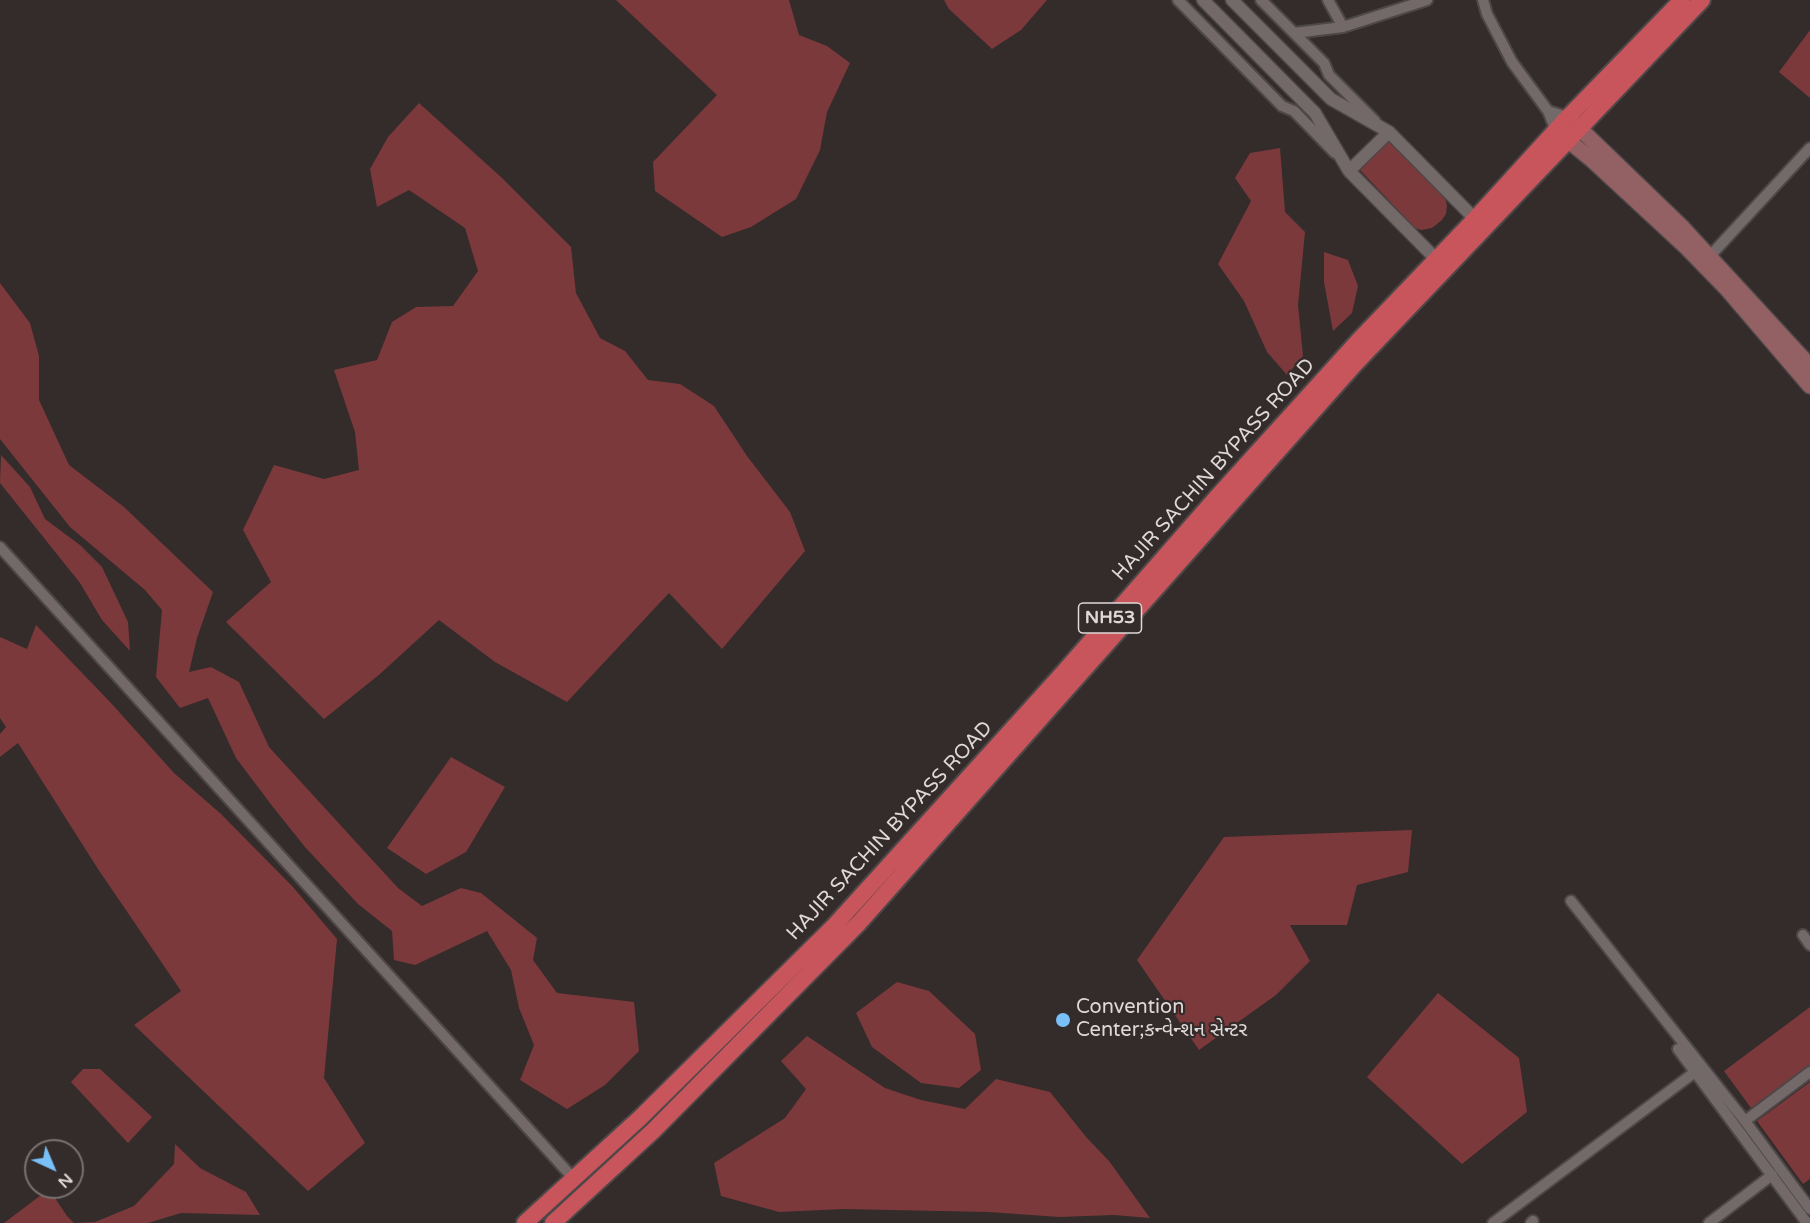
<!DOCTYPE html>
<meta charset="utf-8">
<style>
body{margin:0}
#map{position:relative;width:1810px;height:1223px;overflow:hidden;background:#342b2b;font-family:"Varela Round",sans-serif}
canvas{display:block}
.north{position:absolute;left:24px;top:1139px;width:60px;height:60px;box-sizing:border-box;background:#342b2b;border:2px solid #787170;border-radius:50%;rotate:136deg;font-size:16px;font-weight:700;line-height:24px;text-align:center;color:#ded9d8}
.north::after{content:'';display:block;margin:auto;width:21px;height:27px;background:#79bff8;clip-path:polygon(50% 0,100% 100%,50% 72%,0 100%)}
</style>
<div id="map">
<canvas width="1810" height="1223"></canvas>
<div class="north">N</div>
</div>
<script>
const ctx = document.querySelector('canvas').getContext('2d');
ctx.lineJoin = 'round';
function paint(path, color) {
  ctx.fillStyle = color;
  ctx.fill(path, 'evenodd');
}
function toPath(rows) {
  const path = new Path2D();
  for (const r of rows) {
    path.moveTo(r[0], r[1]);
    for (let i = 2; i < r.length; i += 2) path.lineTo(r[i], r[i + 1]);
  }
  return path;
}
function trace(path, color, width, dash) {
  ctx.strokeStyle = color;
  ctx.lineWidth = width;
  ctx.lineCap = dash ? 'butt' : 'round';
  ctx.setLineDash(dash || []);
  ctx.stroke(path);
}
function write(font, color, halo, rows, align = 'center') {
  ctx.font = font + ' "Varela Round","Noto Sans Gujarati",sans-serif';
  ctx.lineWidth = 4.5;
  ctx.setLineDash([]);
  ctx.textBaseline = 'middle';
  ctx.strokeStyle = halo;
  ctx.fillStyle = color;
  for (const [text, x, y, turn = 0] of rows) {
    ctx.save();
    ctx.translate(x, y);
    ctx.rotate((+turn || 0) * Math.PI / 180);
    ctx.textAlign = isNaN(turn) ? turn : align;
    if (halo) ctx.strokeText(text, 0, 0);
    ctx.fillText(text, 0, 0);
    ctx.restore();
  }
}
const green = toPath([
 [616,0,789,0,799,35,827,46,850,63,827,112,820,150,796,199,751,227,722,237,655,191,653,162,717,95],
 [944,0,1047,0,1021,30,992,49,949,9],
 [1810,30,1810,98,1779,72],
 [419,103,501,177,571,247,576,293,600,338,625,351,648,380,680,384,714,406,747,456,790,512,805,551,722,649,669,593,567,702,495,662,439,620,380,674,324,719,226,622,271,582,243,530,274,465,324,479,359,470,355,432,334,370,377,360,392,322,416,307,453,306,478,271,465,228,409,190,377,207,370,169,388,137],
 [1389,141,1445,198,1447,205,1446,214,1442,220,1432,228,1421,230,1415,228,1360,170],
 [1280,148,1285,212,1305,232,1298,305,1303,356,1287,375,1267,352,1244,301,1218,264,1251,201,1235,178,1250,153],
 [1324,252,1348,260,1358,286,1352,313,1333,331,1324,282],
 [0,283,30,323,39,356,39,400,69,465,124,507,213,592,197,638,189,672,211,667,239,682,269,747,398,888,422,906,461,888,481,893,537,938,533,960,557,993,634,1002,639,1051,605,1085,567,1109,520,1080,534,1045,519,1008,511,970,487,931,415,965,394,960,392,931,358,904,305,847,273,807,236,758,208,698,180,708,156,677,162,610,145,590,70,527,0,439],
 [1,455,30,487,45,519,80,545,102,567,128,622,130,651,102,620,80,583,0,483],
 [36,625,111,703,174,773,221,814,293,887,337,939,324,1078,365,1143,308,1191,134,1025,181,991,98,869,18,743,0,757,0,734,6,727,0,718,0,637,27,649],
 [451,757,505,787,466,852,426,874,387,848],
 [1412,830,1408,872,1357,885,1347,925,1290,925,1310,961,1276,995,1199,1050,1137,960,1224,837],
 [897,982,929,991,975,1034,981,1070,959,1088,921,1083,872,1047,856,1013],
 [1438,993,1519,1058,1527,1112,1462,1164,1367,1077],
 [1810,1007,1810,1065,1751,1108,1724,1071],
 [807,1036,885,1088,921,1100,965,1109,996,1079,1050,1092,1087,1138,1109,1161,1150,1218,1114,1215,1059,1217,989,1212,843,1209,779,1212,721,1196,714,1163,785,1118,806,1089,781,1061],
 [83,1069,100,1069,152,1117,128,1143,71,1082],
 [1810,1082,1810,1179,1803,1184,1757,1121],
 [175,1144,200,1168,246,1192,260,1215,181,1213,148,1223,4,1223,49,1189,67,1216,74,1223,95,1222,134,1206,174,1164]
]);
const minor = toPath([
 [1178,0,1282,106,1294,111,1335,153],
 [1261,0,1324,63,1329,75,1375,121],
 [1483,0,1487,14,1512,62,1548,111],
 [1343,27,1427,0],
 [1294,33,1343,27,1328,0],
 [1556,131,1548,111,1568,117],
 [1710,256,1810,148],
 [0,547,574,1179],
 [1571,901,1745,1121,1810,1209],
 [1803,935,1810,945],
 [1678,1049,1807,1223],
 [1745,1121,1810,1072],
 [1493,1223,1695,1072],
 [1531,1223,1533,1221],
 [1709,1223,1772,1175]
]);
const tertiary = toPath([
 [1203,0,1315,113,1349,171,1436,259],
 [1232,0,1331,99,1389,132,1475,219],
 [1349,171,1389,132]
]);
const secondary = toPath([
 [1572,121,1683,228,1810,366],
 [1559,133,1592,160,1686,247,1727,289,1810,386]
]);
const trunk = toPath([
 [525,1223,640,1118,833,927,1062,674,1216,498,1359,340,1475,219,1568,117,1682,0],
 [553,1223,653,1131,859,923,1355,364,1702,0]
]);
const markers = [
 [1063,1020,8,"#79bff8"]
];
const shields = [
 [1110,618,63]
];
const shieldNames = [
 ["NH53",1110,618]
];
const streetNames = [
 ["HAJIR SACHIN BYPASS ROAD",1214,470,-48],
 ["HAJIR SACHIN BYPASS ROAD",890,831,-47]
];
const poiNames = [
 ["Convention",1076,1008],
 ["Center;કન્વેન્શન સેન્ટર",1076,1031]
];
paint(green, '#7c393b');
trace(minor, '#4e4747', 14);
trace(tertiary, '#4e4747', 15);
trace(secondary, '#4e4747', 18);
trace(trunk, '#4e4747', 20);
trace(minor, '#736969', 10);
trace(tertiary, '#736969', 12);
trace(secondary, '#936164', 15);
trace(trunk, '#c8545c', 16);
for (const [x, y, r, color] of markers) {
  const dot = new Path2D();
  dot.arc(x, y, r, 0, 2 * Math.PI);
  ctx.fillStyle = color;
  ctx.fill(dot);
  trace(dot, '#342b2b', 2);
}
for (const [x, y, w] of shields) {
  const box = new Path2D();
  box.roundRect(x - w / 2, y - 15, w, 30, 4.5);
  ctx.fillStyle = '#342b2b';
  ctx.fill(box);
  trace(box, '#ded9d8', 1.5);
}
write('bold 18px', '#ded9d8', null, shieldNames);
write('20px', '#ded9d8', '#342b2b', streetNames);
write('20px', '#ded9d8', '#342b2b', poiNames, 'left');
</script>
